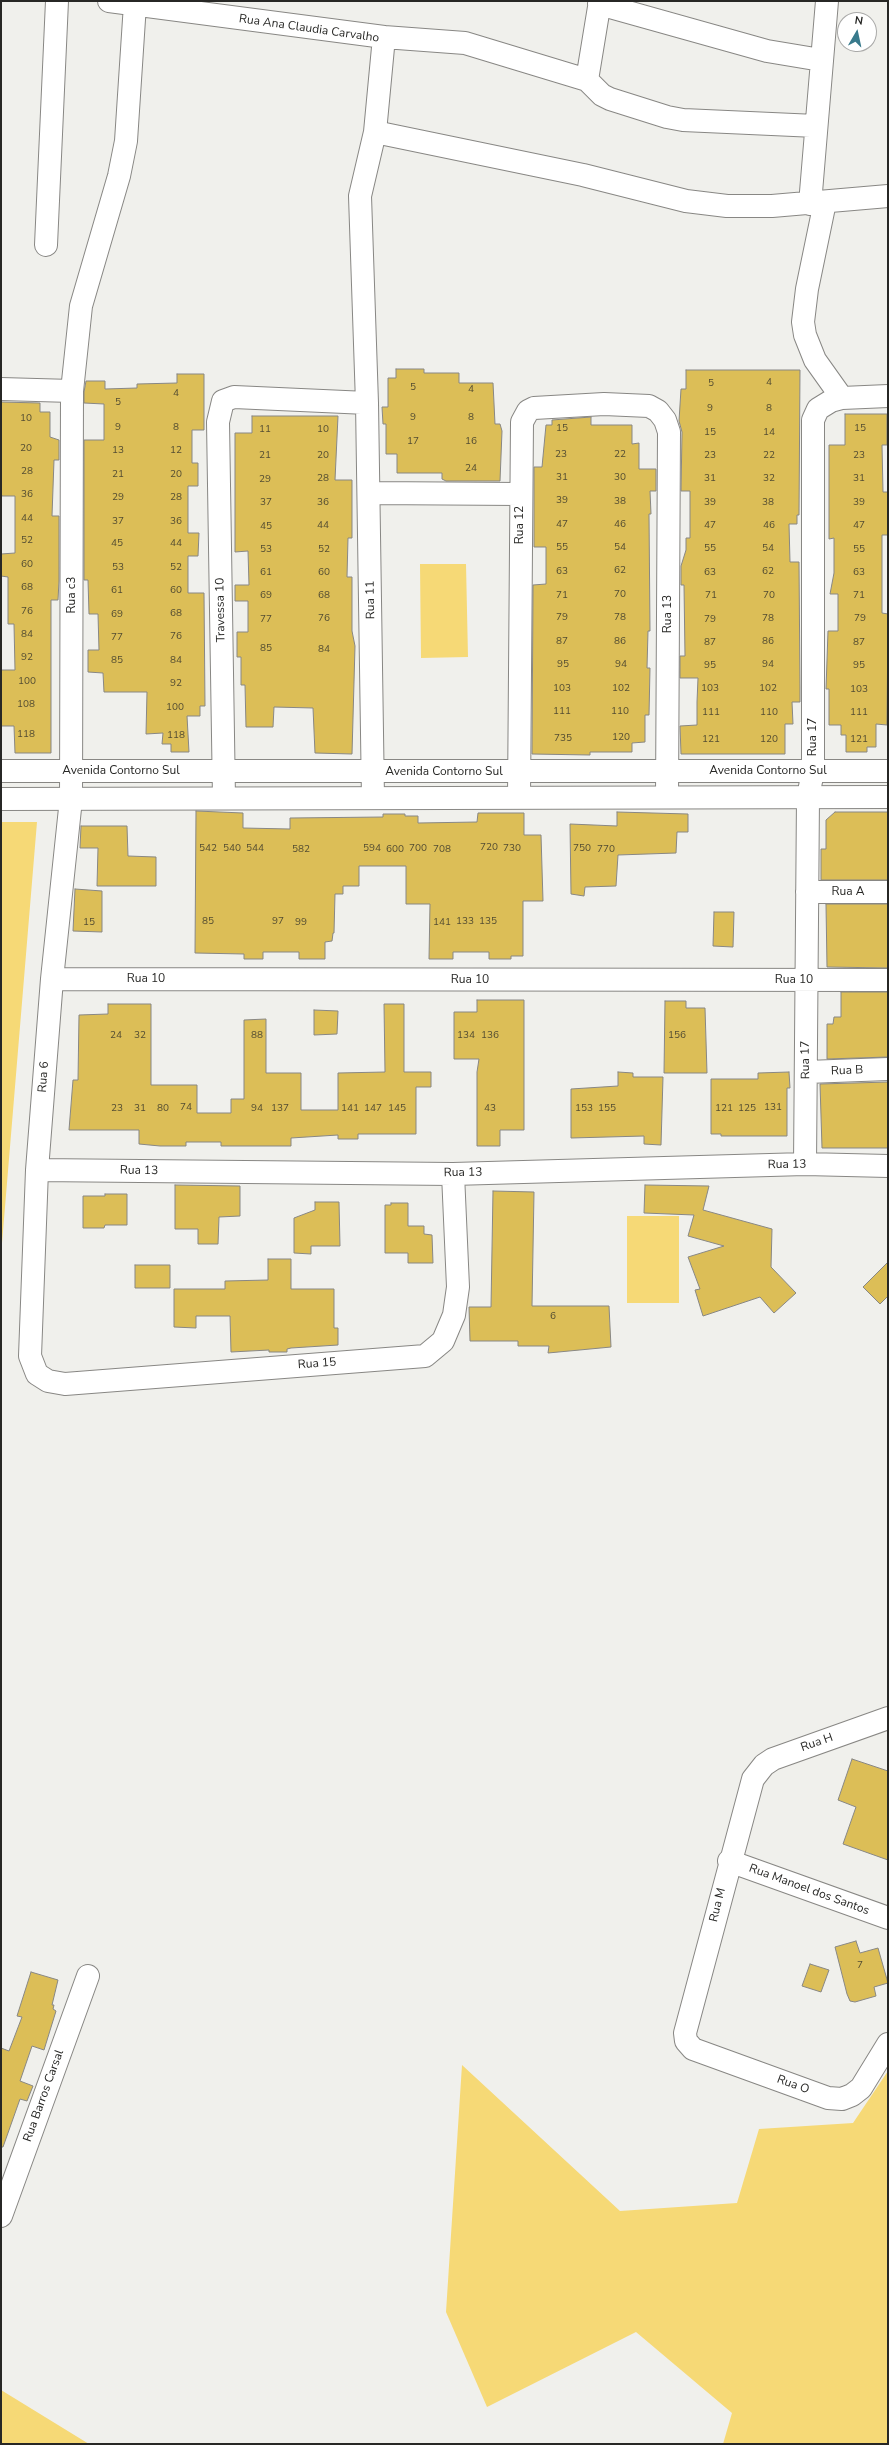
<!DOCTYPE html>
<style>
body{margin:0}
#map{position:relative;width:889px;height:2445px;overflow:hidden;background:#f0f0ec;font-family:"Nunito Sans",sans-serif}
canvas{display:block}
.frame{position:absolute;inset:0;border:2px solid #272725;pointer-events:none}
.north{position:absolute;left:837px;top:12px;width:40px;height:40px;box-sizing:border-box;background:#fff;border:1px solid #a9a9a8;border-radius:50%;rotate:9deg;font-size:11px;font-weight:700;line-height:16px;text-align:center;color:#272725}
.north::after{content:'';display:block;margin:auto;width:14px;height:18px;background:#387a8c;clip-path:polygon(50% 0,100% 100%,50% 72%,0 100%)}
</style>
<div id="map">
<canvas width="889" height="2445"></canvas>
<div class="frame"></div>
<div class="north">N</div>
</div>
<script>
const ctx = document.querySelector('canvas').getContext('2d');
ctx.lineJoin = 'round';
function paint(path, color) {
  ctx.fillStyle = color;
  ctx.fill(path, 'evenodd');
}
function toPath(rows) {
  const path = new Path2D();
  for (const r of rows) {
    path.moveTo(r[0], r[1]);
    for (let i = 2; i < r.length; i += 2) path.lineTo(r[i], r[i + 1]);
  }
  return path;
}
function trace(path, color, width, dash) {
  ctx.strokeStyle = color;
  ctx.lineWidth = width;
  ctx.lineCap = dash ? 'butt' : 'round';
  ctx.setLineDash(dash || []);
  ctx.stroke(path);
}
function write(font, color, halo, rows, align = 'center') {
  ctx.font = font + ' "Nunito Sans",sans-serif';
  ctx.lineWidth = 4;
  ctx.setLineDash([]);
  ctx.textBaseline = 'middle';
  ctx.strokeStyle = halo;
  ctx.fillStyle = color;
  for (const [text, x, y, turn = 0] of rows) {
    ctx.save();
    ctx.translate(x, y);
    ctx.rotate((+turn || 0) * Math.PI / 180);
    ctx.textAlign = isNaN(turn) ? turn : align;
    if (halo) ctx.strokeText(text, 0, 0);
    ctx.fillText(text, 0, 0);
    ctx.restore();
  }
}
const green = toPath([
 [420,564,466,564,468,657,421,658],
 [1,822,37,822,1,1255],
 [627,1216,679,1216,679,1303,627,1303],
 [462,2065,620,2211,737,2203,759,2129,853,2123,888,2071,888,2444,723,2444,732,2413,636,2332,487,2407,446,2312],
 [1,2390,89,2444,1,2444]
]);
const building = toPath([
 [396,369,424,369,424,373,459,373,459,383,493,383,495,424,500,424,502,431,500,481,446,481,442,479,442,473,397,473,397,454,386,454,386,424,383,424,382,407,388,407,388,378,396,378,396,369],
 [686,370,800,370,799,515,797,515,797,524,789,524,790,562,799,562,800,688,800,702,792,702,793,724,785,724,785,754,681,754,680,726,697,725,697,702,698,678,680,678,680,656,685,656,684,585,681,585,681,566,686,550,686,538,690,538,690,491,681,491,682,432,679,421,681,389,686,389,686,370],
 [177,374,204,374,204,430,192,430,192,463,198,463,198,486,188,486,188,533,199,533,198,556,188,556,188,593,204,593,205,706,200,706,200,716,187,716,189,752,171,752,171,744,162,744,163,733,146,734,147,692,104,692,103,673,88,672,88,650,99,650,98,614,89,614,88,580,84,580,84,440,104,440,104,404,84,403,84,392,86,381,105,381,105,389,137,388,137,384,177,383,177,374],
 [1,402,40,403,40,412,50,412,50,437,59,440,59,460,54,460,52,516,59,516,59,581,58,600,51,600,51,753,15,753,14,726,1,726,1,670,15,670,14,624,8,624,8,577,1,576,1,554,15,553,15,496,2,496,1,493,1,402],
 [845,414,887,414,887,445,882,445,883,492,888,492,888,535,882,535,882,613,888,614,887,725,876,724,876,747,867,747,867,752,846,752,846,735,841,735,841,725,829,725,829,689,826,689,828,631,838,631,838,594,830,594,834,573,834,538,829,539,829,445,845,445,845,414],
 [252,416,338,416,335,480,352,480,352,538,348,538,347,577,352,577,352,631,355,646,352,754,315,753,313,708,274,707,273,727,246,727,245,685,241,685,241,657,237,657,237,632,248,632,248,601,235,601,235,585,249,585,248,551,235,552,235,433,252,433,252,416],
 [591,417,591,425,632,425,632,444,639,443,639,469,656,469,656,491,650,491,651,514,649,514,650,631,648,631,647,668,650,668,649,715,645,715,645,742,632,743,632,752,590,752,590,755,532,754,533,585,546,584,546,547,534,547,534,467,542,467,546,425,552,425,552,420,591,417],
 [196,811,243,813,243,828,290,829,290,818,383,817,383,814,405,814,405,816,418,816,418,823,477,822,478,813,524,813,524,835,541,835,543,901,523,901,523,956,511,956,511,959,489,959,489,952,453,952,453,959,429,959,430,904,406,904,406,866,359,866,359,886,343,886,343,894,335,894,334,933,333,933,332,941,325,942,325,959,299,959,299,952,263,952,263,959,244,959,244,954,195,953,196,811],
 [617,812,688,814,688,832,677,832,676,853,618,855,616,886,585,887,584,896,571,894,570,824,617,826,617,812],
 [835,812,888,812,888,880,821,880,821,849,826,849,826,820,835,812],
 [81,826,127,826,128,856,156,857,156,886,97,886,98,848,80,848,81,826],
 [75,889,102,891,102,932,73,931,75,889],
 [826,904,888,904,888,968,827,967,826,904],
 [714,912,734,912,733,947,713,946,714,912],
 [841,992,888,992,888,1057,827,1059,827,1024,833,1024,834,1017,841,1017,841,992],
 [477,1000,524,1000,524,1130,500,1130,500,1146,477,1146,477,1072,479,1059,454,1059,454,1012,477,1012,477,1000],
 [665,1001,686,1001,686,1008,705,1008,707,1073,664,1073,665,1001],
 [108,1004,151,1004,151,1085,197,1085,197,1113,231,1113,231,1099,244,1099,244,1020,266,1019,266,1073,301,1073,301,1110,338,1110,338,1073,385,1072,384,1004,404,1004,404,1072,431,1072,431,1087,416,1087,416,1134,358,1134,358,1139,338,1139,338,1135,291,1138,291,1146,221,1146,221,1142,186,1142,186,1146,160,1146,139,1144,139,1130,69,1130,73,1080,78,1080,79,1015,108,1014,108,1004],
 [314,1010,338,1011,337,1034,314,1035,314,1010],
 [618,1072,633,1073,633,1077,663,1077,661,1145,644,1144,644,1136,571,1138,571,1089,618,1086,618,1072],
 [789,1072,790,1088,787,1088,787,1136,721,1136,721,1134,711,1134,711,1079,758,1079,758,1073,789,1072],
 [888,1082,888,1148,822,1148,820,1084,888,1082],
 [175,1185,240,1186,240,1216,219,1217,218,1244,198,1244,198,1229,175,1229,175,1185],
 [645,1185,709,1186,703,1210,772,1229,771,1267,796,1293,774,1313,760,1297,703,1316,695,1290,700,1289,688,1257,724,1246,688,1236,694,1215,644,1213,645,1185],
 [493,1191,534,1192,532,1306,609,1306,611,1347,548,1353,549,1346,518,1346,518,1341,470,1341,469,1307,491,1307,493,1191],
 [105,1194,127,1194,127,1225,105,1225,104,1228,83,1228,83,1196,105,1196,105,1194],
 [315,1202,339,1202,340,1246,311,1246,311,1254,294,1253,294,1218,315,1210,315,1202],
 [391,1203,408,1203,408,1226,424,1226,424,1234,432,1235,433,1263,408,1263,408,1253,385,1253,385,1205,391,1205,391,1203],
 [268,1259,291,1259,291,1289,334,1289,334,1328,338,1328,338,1345,291,1348,287,1349,287,1352,269,1352,269,1350,231,1352,230,1316,196,1316,196,1328,174,1327,174,1289,225,1289,225,1281,268,1280,268,1259],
 [888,1262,888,1296,880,1304,863,1287,888,1262],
 [135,1265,170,1265,170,1288,135,1288,135,1265],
 [852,1759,888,1771,888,1860,843,1844,856,1807,838,1800,852,1759],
 [856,1941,860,1953,878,1948,888,1983,874,1987,876,1996,855,2002,850,2001,847,1994,835,1947,856,1941],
 [810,1964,829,1970,821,1992,802,1986,810,1964],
 [31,1972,58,1980,52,2005,54,2005,53,2009,56,2011,44,2050,32,2046,20,2081,33,2086,27,2101,20,2099,3,2147,1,2147,1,2048,9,2051,22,2017,17,2016,31,1972]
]);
const minor = toPath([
 [109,1,384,37,375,132,360,196,367,403,373,798],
 [135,4,126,141,119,176,81,306,72,391,71,799,52,979,37,1170,30,1356,37,1374,48,1381,65,1384,425,1356,443,1341,454,1315,458,1287,453,1174],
 [599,4,767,51,821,60],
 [384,37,465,43,587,80,600,1],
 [587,80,602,95,610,99,667,117,683,120,816,126],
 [375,132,583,175,686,201,727,206,772,206,888,196],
 [825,202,807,289,803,322,805,335,815,360,842,398],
 [810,204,827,1],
 [46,245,57,1],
 [1,389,72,391],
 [369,493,520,494],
 [519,797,522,422,528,411,534,408,604,404,649,406,658,411,665,420,669,432,667,797],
 [224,798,218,422,223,401,234,397,367,403],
 [807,892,888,892],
 [52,979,888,980],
 [807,1072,888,1069],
 [805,1164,808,797,813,771,813,420,818,409,831,401,842,398,888,396],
 [37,1170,453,1174,805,1164,888,1166],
 [888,1718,773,1759,764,1765,753,1779,685,2033,686,2041,693,2049,828,2098,842,2099,852,2095,861,2088,888,2044],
 [729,1861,888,1918],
 [1,2216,88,1976]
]);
const tertiary = toPath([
 [1,771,888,771],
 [1,799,888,797]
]);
const numberNames = [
 ["4",769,383],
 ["5",711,384],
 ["5",413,388],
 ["4",471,390],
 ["4",176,394],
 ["5",118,403],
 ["9",710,409],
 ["8",769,409],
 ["9",413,418],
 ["8",471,418],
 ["10",26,419],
 ["9",118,428],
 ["8",176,428],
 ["15",562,429],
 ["15",860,429],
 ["11",265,430],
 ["10",323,430],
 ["15",710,433],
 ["14",769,433],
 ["17",413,442],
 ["16",471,442],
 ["20",26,449],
 ["13",118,451],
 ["12",176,451],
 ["23",561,455],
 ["22",620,455],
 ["21",265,456],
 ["20",323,456],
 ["23",710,456],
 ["22",769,456],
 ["23",859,456],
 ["24",471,469],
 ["28",27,472],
 ["21",118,475],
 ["20",176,475],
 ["31",562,478],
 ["30",620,478],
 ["28",323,479],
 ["31",710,479],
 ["32",769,479],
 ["31",859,479],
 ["29",265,480],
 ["36",27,495],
 ["29",118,498],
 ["28",176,498],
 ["39",562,501],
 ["38",620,502],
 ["37",266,503],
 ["36",323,503],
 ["39",710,503],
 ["38",768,503],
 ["39",859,503],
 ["44",27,519],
 ["37",118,522],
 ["36",176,522],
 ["47",562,525],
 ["46",620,525],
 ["44",323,526],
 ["47",710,526],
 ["46",769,526],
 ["47",859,526],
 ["45",266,527],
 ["52",27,541],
 ["45",117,544],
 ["44",176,544],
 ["55",562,548],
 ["54",620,548],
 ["55",710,549],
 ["54",768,549],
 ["53",266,550],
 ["52",324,550],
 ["55",859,550],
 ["60",27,565],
 ["53",118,568],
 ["52",176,568],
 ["62",620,571],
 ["63",562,572],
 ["62",768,572],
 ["61",266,573],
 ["60",324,573],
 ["63",710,573],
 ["63",859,573],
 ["68",27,588],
 ["61",117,591],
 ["60",176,591],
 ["70",620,595],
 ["69",266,596],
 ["68",324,596],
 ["71",562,596],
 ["71",711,596],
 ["70",769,596],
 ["71",859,596],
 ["76",27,612],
 ["68",176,614],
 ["69",117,615],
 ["79",562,618],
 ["78",620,618],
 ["76",324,619],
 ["78",768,619],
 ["79",860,619],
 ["77",266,620],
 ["79",710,620],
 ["84",27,635],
 ["76",176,637],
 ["77",117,638],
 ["87",562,642],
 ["86",620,642],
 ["86",768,642],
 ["87",710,643],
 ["87",859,643],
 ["85",266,649],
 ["84",324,650],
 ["92",27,658],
 ["85",117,661],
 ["84",176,661],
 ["95",563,665],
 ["94",621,665],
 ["94",768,665],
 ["95",710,666],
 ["95",859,666],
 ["100",27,682],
 ["92",176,684],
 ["103",562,689],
 ["102",621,689],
 ["103",710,689],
 ["102",768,689],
 ["103",859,690],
 ["108",26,705],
 ["100",175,708],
 ["111",562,712],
 ["110",620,712],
 ["111",711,713],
 ["110",769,713],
 ["111",859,713],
 ["118",26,735],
 ["118",176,736],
 ["120",621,738],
 ["735",563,739],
 ["121",711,740],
 ["120",769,740],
 ["121",859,740],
 ["720",489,848],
 ["542",208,849],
 ["540",232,849],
 ["544",255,849],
 ["594",372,849],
 ["700",418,849],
 ["730",512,849],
 ["750",582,849],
 ["582",301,850],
 ["600",395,850],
 ["708",442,850],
 ["770",606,850],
 ["85",208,922],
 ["97",278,922],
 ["133",465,922],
 ["135",488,922],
 ["15",89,923],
 ["99",301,923],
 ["141",442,923],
 ["24",116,1036],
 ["32",140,1036],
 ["88",257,1036],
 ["134",466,1036],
 ["136",490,1036],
 ["156",677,1036],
 ["74",186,1108],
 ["131",773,1108],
 ["23",117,1109],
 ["31",140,1109],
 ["80",163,1109],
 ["94",257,1109],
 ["137",280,1109],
 ["141",350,1109],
 ["147",373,1109],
 ["145",397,1109],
 ["43",490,1109],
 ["153",584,1109],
 ["155",607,1109],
 ["121",724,1109],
 ["125",747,1109],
 ["6",553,1317],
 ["7",860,1966]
];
const streetNames = [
 ["Rua Ana Claudia Carvalho",309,29,8],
 ["Rua 12",520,525,-90],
 ["Rua c3",72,595,-90],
 ["Rua 11",371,600,-91],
 ["Travessa 10",221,610,-91],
 ["Rua 13",668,614,-90],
 ["Rua 17",813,737,-90],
 ["Avenida Contorno Sul",121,771],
 ["Avenida Contorno Sul",768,771],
 ["Avenida Contorno Sul",444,772],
 ["Rua A",848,892],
 ["Rua 10",146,979],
 ["Rua 10",470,980],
 ["Rua 10",794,980],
 ["Rua 17",806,1060,-91],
 ["Rua B",847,1071,-2],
 ["Rua 6",44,1077,-86],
 ["Rua 13",787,1165,-1],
 ["Rua 13",139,1171,1],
 ["Rua 13",463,1173,-1],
 ["Rua 15",317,1364,-4],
 ["Rua H",817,1743,-19],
 ["Rua Manoel dos Santos",809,1890,20],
 ["Rua M",718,1905,-76],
 ["Rua O",793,2085,20],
 ["Rua Barros Carsal",44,2096,-70]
];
paint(green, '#f6d976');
paint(building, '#dcbe57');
trace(building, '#888784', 1);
trace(minor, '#888784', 24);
trace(tertiary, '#888784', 24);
trace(minor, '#fff', 22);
trace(tertiary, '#fff', 22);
write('10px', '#544d32', null, numberNames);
write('12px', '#272725', '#fff', streetNames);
</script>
